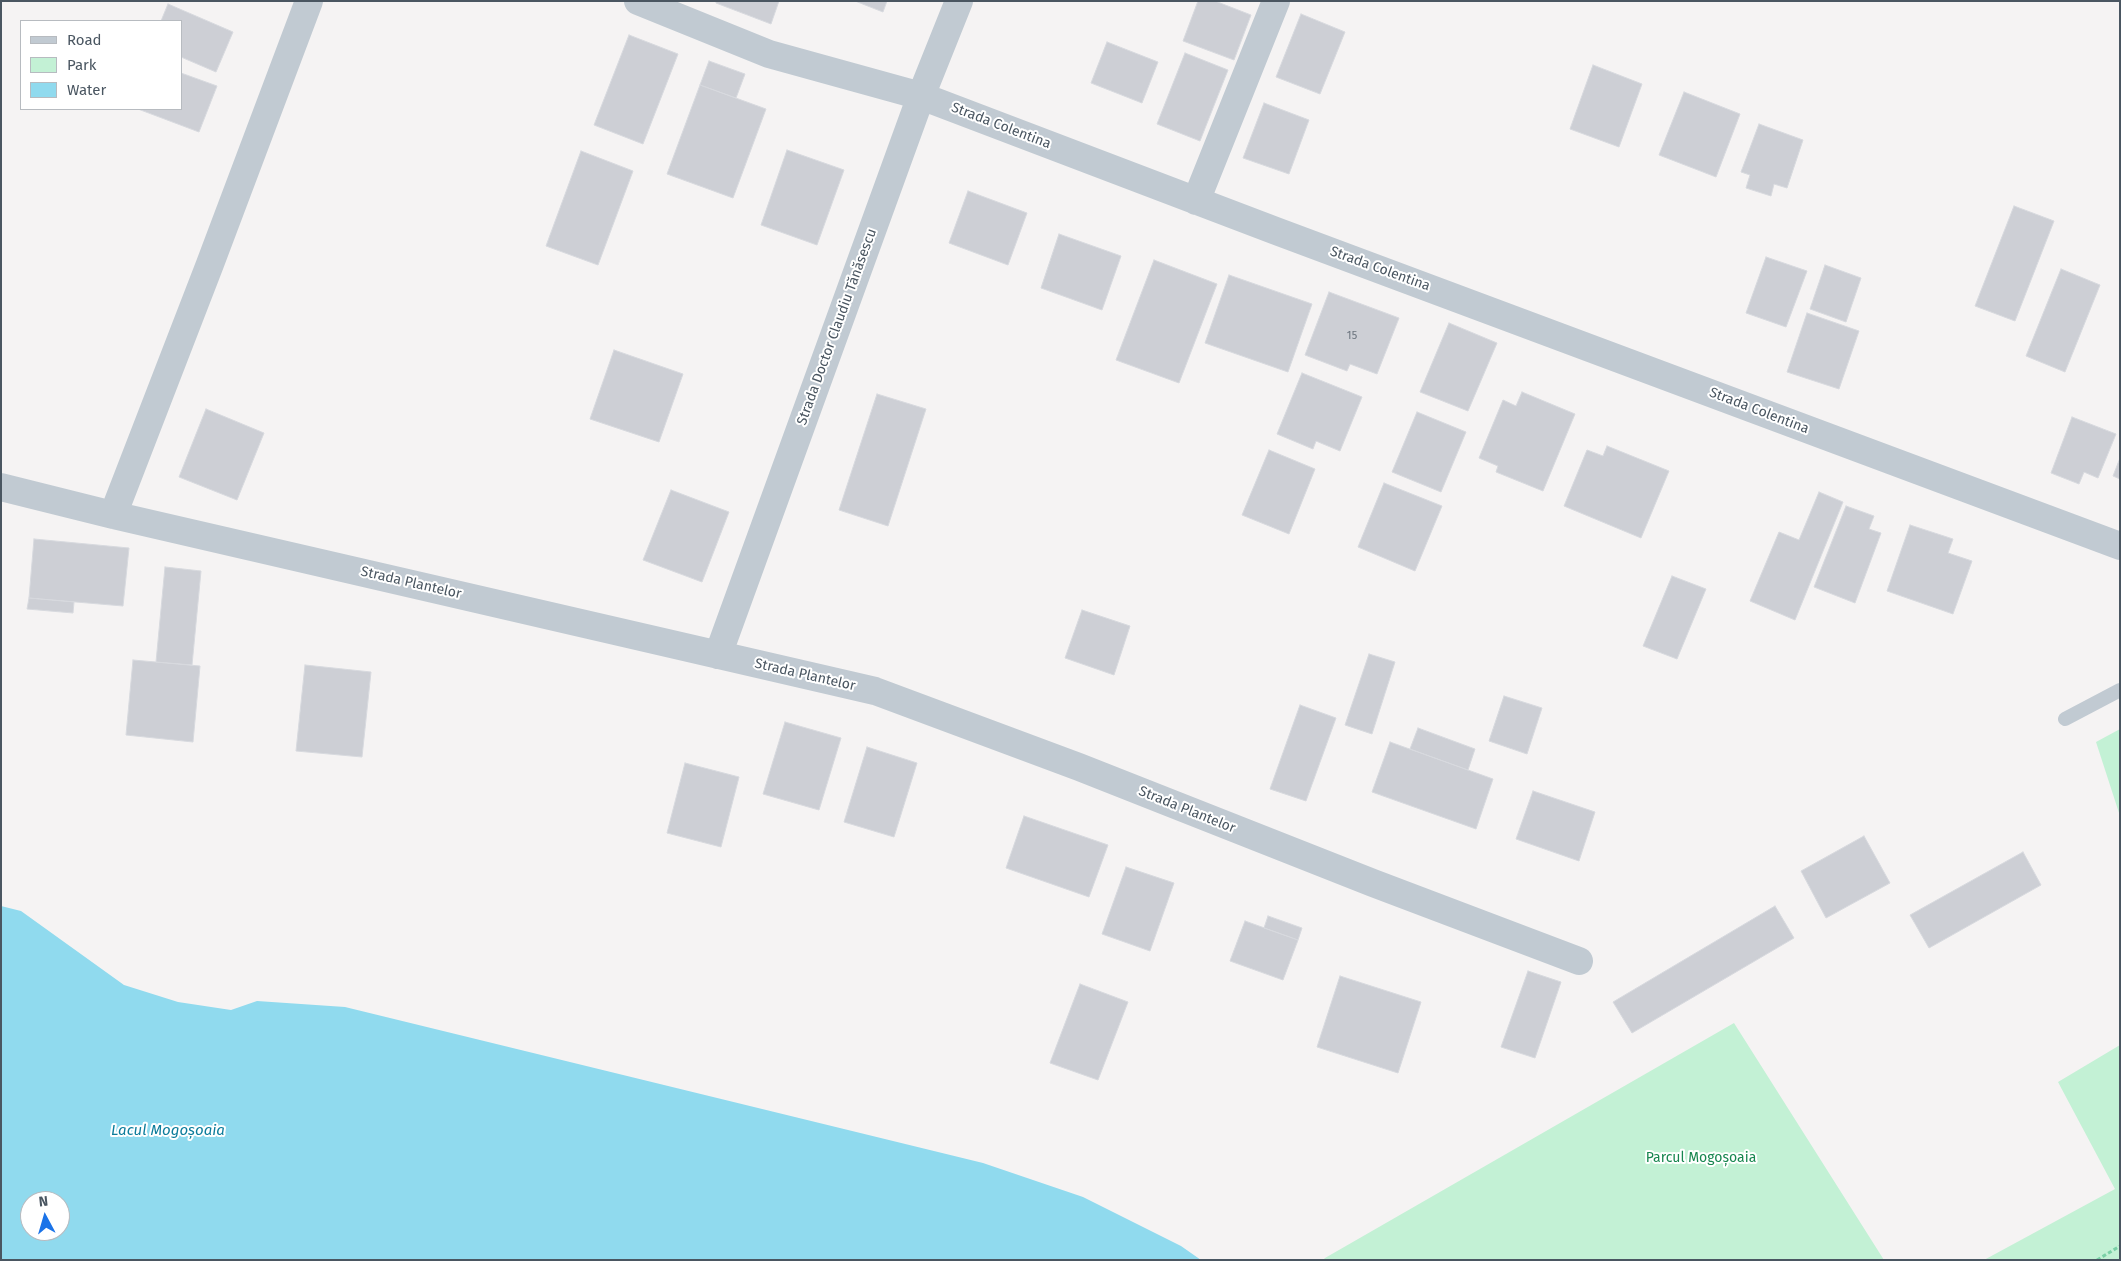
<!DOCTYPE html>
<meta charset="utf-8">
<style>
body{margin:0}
#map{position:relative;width:2121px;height:1261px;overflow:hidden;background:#f5f3f3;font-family:"Fira Sans",sans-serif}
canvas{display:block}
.frame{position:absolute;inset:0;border:2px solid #4a5661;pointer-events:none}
.legend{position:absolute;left:20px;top:20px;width:162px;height:90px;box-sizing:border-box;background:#fff;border:1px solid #b7bbc0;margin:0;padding:6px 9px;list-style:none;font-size:15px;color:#4a5661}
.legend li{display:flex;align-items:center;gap:10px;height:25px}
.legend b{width:25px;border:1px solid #b7bbc0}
.north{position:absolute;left:20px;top:1191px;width:50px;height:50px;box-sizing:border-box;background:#fff;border:1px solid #b7bbc0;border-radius:50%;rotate:354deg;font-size:14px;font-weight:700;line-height:20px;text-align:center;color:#4a5661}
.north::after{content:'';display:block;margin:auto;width:18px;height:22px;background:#1a73e8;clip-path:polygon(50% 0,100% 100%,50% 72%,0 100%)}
</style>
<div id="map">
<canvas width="2121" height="1261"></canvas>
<div class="frame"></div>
<ul class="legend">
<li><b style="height:6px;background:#c1cad2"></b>Road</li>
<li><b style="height:14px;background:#c3f1d5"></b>Park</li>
<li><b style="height:14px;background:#90daee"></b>Water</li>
</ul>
<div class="north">N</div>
</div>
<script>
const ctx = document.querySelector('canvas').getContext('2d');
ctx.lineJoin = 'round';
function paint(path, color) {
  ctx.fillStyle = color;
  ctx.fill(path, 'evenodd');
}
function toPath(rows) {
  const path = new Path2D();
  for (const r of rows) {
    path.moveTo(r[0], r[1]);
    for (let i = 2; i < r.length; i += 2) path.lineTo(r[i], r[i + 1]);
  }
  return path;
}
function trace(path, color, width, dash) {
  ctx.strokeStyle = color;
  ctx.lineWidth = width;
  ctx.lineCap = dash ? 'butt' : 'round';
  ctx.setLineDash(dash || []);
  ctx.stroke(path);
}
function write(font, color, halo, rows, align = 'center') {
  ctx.font = font + ' "Fira Sans",sans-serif';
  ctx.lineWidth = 4;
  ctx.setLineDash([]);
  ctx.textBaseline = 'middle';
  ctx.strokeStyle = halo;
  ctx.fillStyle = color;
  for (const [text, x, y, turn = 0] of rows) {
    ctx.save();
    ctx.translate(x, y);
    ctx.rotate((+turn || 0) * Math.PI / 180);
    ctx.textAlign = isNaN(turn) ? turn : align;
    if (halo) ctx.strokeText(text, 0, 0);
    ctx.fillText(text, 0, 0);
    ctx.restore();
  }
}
const green = toPath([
 [2120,729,2120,816,2096,742],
 [1734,1023,1884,1260,1323,1260,1325,1258],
 [2120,1045,2120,1260,1984,1260,2115,1189,2058,1082]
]);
const water = toPath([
 [1,906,21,911,124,985,178,1002,231,1010,257,1001,345,1007,983,1163,1083,1197,1181,1246,1201,1260,1,1260],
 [30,1201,60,1201,60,1231,30,1231]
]);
const building = toPath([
 [716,1,779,1,771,24,716,3,716,1],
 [855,1,887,1,883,12,855,1],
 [1198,1,1215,1,1251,15,1234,60,1183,41,1198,1],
 [168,4,233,32,216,72,181,57,181,21,161,21,168,4],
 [1301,14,1345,32,1320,94,1276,77,1301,14],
 [629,35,678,54,643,144,594,125,629,35],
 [1107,42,1158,62,1142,103,1091,83,1107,42],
 [1185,53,1228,70,1200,141,1157,124,1185,53],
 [709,61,745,74,736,98,700,85,709,61],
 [1593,65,1642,84,1619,147,1570,129,1593,65],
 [181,73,217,86,199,132,138,109,181,109,181,73],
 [700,85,766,109,733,198,667,174,700,85],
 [1684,92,1740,114,1716,177,1659,155,1684,92],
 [1264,103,1309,120,1289,174,1243,158,1264,103],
 [1759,124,1803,140,1787,188,1774,184,1771,196,1746,188,1750,175,1741,172,1759,124],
 [787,150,844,170,817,245,761,225,787,150],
 [581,151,633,171,598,265,546,246,581,151],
 [968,191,1027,213,1008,265,949,243,968,191],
 [2014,206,2054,221,2015,321,1975,306,2014,206],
 [1059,234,1121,256,1102,310,1041,288,1059,234],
 [1766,257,1807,271,1786,327,1746,313,1766,257],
 [1154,260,1217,284,1179,383,1116,360,1154,260],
 [1825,265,1861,278,1846,322,1810,309,1825,265],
 [2061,269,2100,285,2065,372,2026,356,2061,269],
 [1229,275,1312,304,1288,372,1205,343,1229,275],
 [1329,292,1399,318,1377,374,1350,364,1347,371,1305,355,1329,292],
 [1807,313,1859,331,1839,389,1787,372,1807,313],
 [1449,323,1497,343,1468,411,1420,392,1449,323],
 [614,350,683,374,659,442,590,419,614,350],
 [1302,373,1362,397,1340,451,1316,441,1313,449,1277,434,1302,373],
 [1522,392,1575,414,1543,491,1496,472,1498,466,1479,458,1503,400,1516,406,1522,392],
 [877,394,926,409,888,526,839,510,877,394],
 [206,409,264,433,237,500,179,477,206,409],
 [1417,412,1466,432,1441,492,1392,472,1417,412],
 [2072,417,2116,434,2098,478,2084,472,2079,484,2051,473,2072,417],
 [1607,446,1669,471,1641,538,1564,506,1587,450,1603,456,1607,446],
 [1269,450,1315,469,1289,534,1242,515,1269,450],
 [2120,458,2120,479,2113,476,2120,458],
 [1384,483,1442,506,1415,571,1358,547,1384,483],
 [671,490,729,512,702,582,643,560,671,490],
 [1819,492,1843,502,1795,620,1750,601,1779,532,1799,540,1819,492],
 [1846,506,1874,516,1869,529,1881,533,1855,603,1814,587,1846,506],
 [1910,525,1953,539,1948,553,1972,561,1953,614,1887,591,1910,525],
 [34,539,129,548,123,606,29,598,34,539],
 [165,567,201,571,192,665,156,662,165,567],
 [1672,576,1706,589,1677,659,1643,646,1672,576],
 [29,598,74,602,73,613,27,609,29,598],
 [1082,610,1130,626,1114,675,1065,658,1082,610],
 [1369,654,1395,662,1372,734,1345,725,1369,654],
 [133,660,200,666,193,742,126,735,133,660],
 [305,665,371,672,362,757,296,751,305,665],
 [1504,696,1542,708,1527,754,1489,741,1504,696],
 [1300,705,1336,718,1306,801,1270,789,1300,705],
 [785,722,841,738,819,810,763,794,785,722],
 [1418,728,1475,749,1468,770,1410,749,1418,728],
 [1390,742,1493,779,1476,829,1372,792,1390,742],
 [867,747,917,763,894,837,844,822,867,747],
 [685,763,739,777,721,847,667,833,685,763],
 [1533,791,1595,812,1579,861,1516,839,1533,791],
 [1024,816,1108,845,1089,897,1006,868,1024,816],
 [1864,836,1890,883,1826,918,1801,871,1864,836],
 [2023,852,2041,885,1929,948,1910,915,2023,852],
 [1126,867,1174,883,1150,951,1102,934,1126,867],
 [1775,906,1794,938,1632,1033,1613,1002,1775,906],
 [1268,916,1302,928,1298,940,1264,928,1268,916],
 [1245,921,1298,940,1283,980,1230,961,1245,921],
 [1528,971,1561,982,1535,1058,1501,1047,1528,971],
 [1340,976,1421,1002,1398,1073,1317,1047,1340,976],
 [1080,984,1128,1002,1098,1080,1050,1063,1080,984]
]);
const path = toPath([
 [2097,1260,2120,1246]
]);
const lane = toPath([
 [2065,719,2120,690]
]);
const street = toPath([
 [638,1,769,54,921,96,1276,231,2120,546],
 [1196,201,1276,1],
 [1,487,113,515,875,691,1079,767,1373,883,1579,961],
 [113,515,210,264,309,1],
 [718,655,921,96,959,1]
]);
const numberNames = [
 ["15",1352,336]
];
const streetNames = [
 ["Strada Colentina",1001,126,21],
 ["Strada Colentina",1380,269,20],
 ["Strada Doctor Claudiu Tănăsescu",837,327,-70],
 ["Strada Colentina",1759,411,21],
 ["Strada Plantelor",411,583,13],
 ["Strada Plantelor",805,675,13],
 ["Strada Plantelor",1187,810,22]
];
const parkNames = [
 ["Parcul Mogoșoaia",1701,1158]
];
const waterNames = [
 ["Lacul Mogoșoaia",168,1131]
];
paint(green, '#c3f1d5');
paint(water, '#90daee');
paint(building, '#cdcfd5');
trace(building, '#d7d9de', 1);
trace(path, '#7ad0a6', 3, [4, 2.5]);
trace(lane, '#c1cad2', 14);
trace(street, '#c1cad2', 28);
write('11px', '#6b747e', null, numberNames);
write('14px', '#4a5661', '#fff', streetNames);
write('14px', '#17864f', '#fff', parkNames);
write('italic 15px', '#0c7c9b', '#fff', waterNames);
</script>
